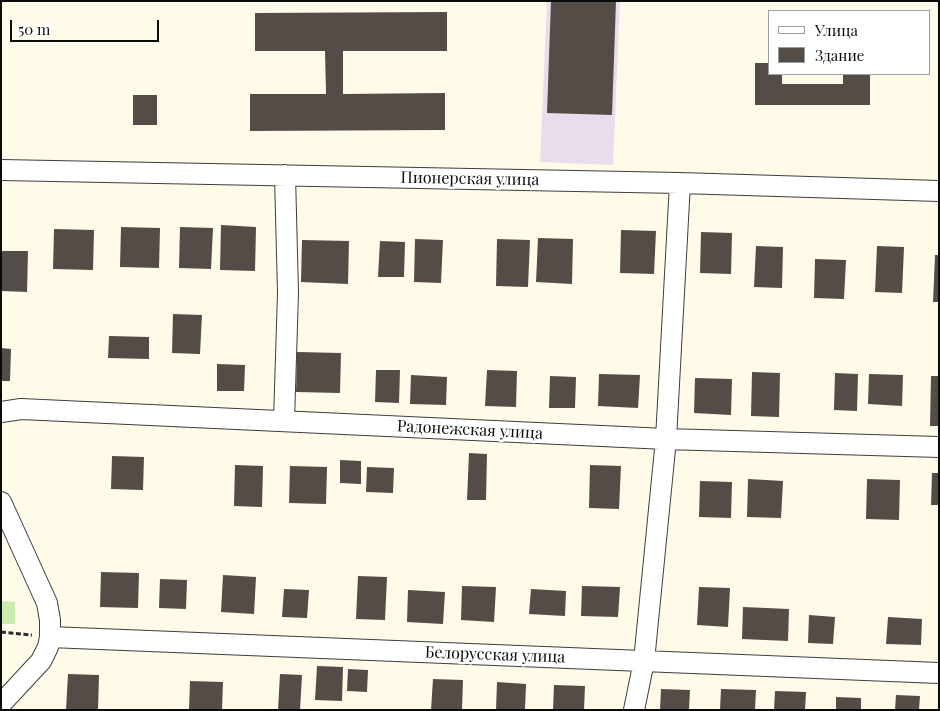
<!DOCTYPE html>
<meta charset="utf-8">
<style>
body{margin:0}
#map{position:relative;width:940px;height:711px;overflow:hidden;background:#fffbe8;font-family:"Playfair Display",serif}
canvas{display:block}
.frame{position:absolute;inset:0;border:2px solid #0a0a0a;pointer-events:none}
.legend{position:absolute;left:768px;top:10px;width:162px;height:65px;box-sizing:border-box;background:#fff;border:1px solid #9d9d9d;margin:0;padding:6px 9px;list-style:none;font-size:15px;color:#0a0a0a}
.legend li{display:flex;align-items:center;gap:10px;height:25px}
.legend b{width:25px;border:1px solid #9d9d9d}
.scale{position:absolute;left:10px;top:20px;width:149px;height:22px;box-sizing:border-box;border:2px solid #0a0a0a;border-top:0;padding-left:6px;font-size:15px;line-height:18px;white-space:nowrap;color:#0a0a0a;-webkit-text-stroke:4px #fff;paint-order:stroke}
</style>
<div id="map">
<canvas width="940" height="711"></canvas>
<div class="frame"></div>
<ul class="legend">
<li><b style="height:6px;background:#fff"></b>Улица</li>
<li><b style="height:14px;background:#544c46"></b>Здание</li>
</ul>
<div class="scale">50 m</div>
</div>
<script>
const ctx = document.querySelector('canvas').getContext('2d');
ctx.lineJoin = 'round';
function paint(path, color) {
  ctx.fillStyle = color;
  ctx.fill(path, 'evenodd');
}
function toPath(rows) {
  const path = new Path2D();
  for (const r of rows) {
    path.moveTo(r[0], r[1]);
    for (let i = 2; i < r.length; i += 2) path.lineTo(r[i], r[i + 1]);
  }
  return path;
}
function trace(path, color, width, dash) {
  ctx.strokeStyle = color;
  ctx.lineWidth = width;
  ctx.lineCap = dash ? 'butt' : 'round';
  ctx.setLineDash(dash || []);
  ctx.stroke(path);
}
function write(font, color, halo, rows, align = 'center') {
  ctx.font = font + ' "Playfair Display",serif';
  ctx.lineWidth = 5;
  ctx.setLineDash([]);
  ctx.textBaseline = 'middle';
  ctx.strokeStyle = halo;
  ctx.fillStyle = color;
  for (const [text, x, y, turn = 0] of rows) {
    ctx.save();
    ctx.translate(x, y);
    ctx.rotate((+turn || 0) * Math.PI / 180);
    ctx.textAlign = isNaN(turn) ? turn : align;
    if (halo) ctx.strokeText(text, 0, 0);
    ctx.fillText(text, 0, 0);
    ctx.restore();
  }
}
const industrial = toPath([
 [547,1,620,1,613,165,540,162]
]);
const green = toPath([
 [1,601,15,602,15,624,1,624]
]);
const building = toPath([
 [551,1,616,1,612,115,547,113],
 [447,12,447,51,343,51,343,94,445,93,445,130,250,131,250,94,326,94,325,51,255,51,255,13],
 [755,63,769,63,769,74,782,74,782,84,843,84,843,74,870,74,870,105,755,105],
 [133,95,157,95,157,125,133,125],
 [221,225,256,227,255,271,220,270],
 [121,227,160,228,159,268,120,267],
 [180,227,213,228,211,269,179,268],
 [54,229,94,230,93,270,53,269],
 [621,230,656,231,654,274,620,273],
 [701,232,732,233,731,274,700,273],
 [538,238,573,239,572,284,536,282],
 [415,239,443,240,441,283,414,282],
 [497,239,530,240,528,287,496,286],
 [302,240,349,241,348,284,301,282],
 [380,241,405,242,404,277,378,277],
 [756,246,783,247,782,288,754,287],
 [877,246,904,247,902,293,875,292],
 [1,251,28,251,27,292,1,291],
 [935,255,939,255,939,302,933,302],
 [815,259,846,260,844,299,814,298],
 [173,314,202,315,200,354,172,353],
 [109,336,149,337,149,359,108,358],
 [1,348,11,349,10,381,1,381],
 [297,352,341,353,340,393,296,392],
 [217,364,245,365,244,391,217,391],
 [376,370,400,370,399,403,375,402],
 [487,370,517,371,516,407,485,406],
 [752,372,780,373,779,417,751,416],
 [835,373,858,374,857,411,834,410],
 [599,374,640,375,638,408,598,406],
 [869,374,903,375,902,406,868,404],
 [411,375,447,377,446,405,410,404],
 [550,376,576,377,575,408,549,408],
 [931,376,939,376,939,426,930,426],
 [695,378,732,379,731,415,694,413],
 [469,453,487,454,486,500,467,500],
 [112,456,144,457,143,490,111,489],
 [340,460,361,461,361,484,340,483],
 [235,465,263,466,262,507,234,506],
 [590,465,621,466,619,509,589,508],
 [290,466,327,467,326,504,289,503],
 [367,467,394,468,393,493,366,492],
 [932,473,939,473,939,505,931,505],
 [748,479,783,481,781,518,747,517],
 [867,479,900,480,899,520,866,519],
 [700,481,732,482,731,518,699,517],
 [101,572,139,573,138,608,100,607],
 [223,575,256,577,254,614,221,612],
 [358,576,387,577,385,620,356,619],
 [160,579,187,580,186,609,159,608],
 [462,586,496,587,494,622,461,620],
 [582,586,620,587,618,617,581,616],
 [699,587,730,588,728,627,697,625],
 [284,589,309,590,307,618,282,617],
 [531,589,566,591,565,616,529,614],
 [408,590,445,592,443,624,407,622],
 [743,607,789,609,788,641,742,639],
 [809,615,835,617,833,644,808,643],
 [888,617,922,619,921,645,886,644],
 [317,666,343,667,342,701,315,700],
 [348,669,368,670,367,692,347,691],
 [68,674,99,675,98,710,66,710],
 [280,674,302,675,300,710,278,710],
 [433,679,463,680,462,710,431,710],
 [190,681,223,682,222,710,189,710],
 [497,682,526,684,525,710,496,710],
 [554,685,585,686,584,710,553,710],
 [661,689,690,690,689,710,660,710],
 [721,689,756,690,755,710,720,710],
 [775,691,806,692,805,710,774,710],
 [896,695,920,696,919,710,895,710],
 [836,697,861,698,861,710,836,710]
]);
const path = toPath([
 [1,632,32,635]
]);
const minor = toPath([
 [1,170,680,183,939,191],
 [1,412,21,409,666,439,939,447],
 [284,421,288,293,285,175],
 [1,502,47,603,50,620,50,637,48,647,41,661,1,704],
 [50,637,939,673],
 [634,710,644,661,666,439,680,183]
]);
const streetNames = [
 ["Пионерская улица",470,179,1],
 ["Радонежская улица",470,430,3],
 ["Белорусская улица",495,655,2]
];
paint(industrial, '#e9ddeb');
paint(green, '#cdebb0');
paint(building, '#544c46');
trace(minor, '#3d3d3d', 22);
trace(path, '#2c2c2c', 3, [5, 2.5]);
trace(minor, '#fff', 20);
write('16px', '#0a0a0a', '#fff', streetNames);
</script>
